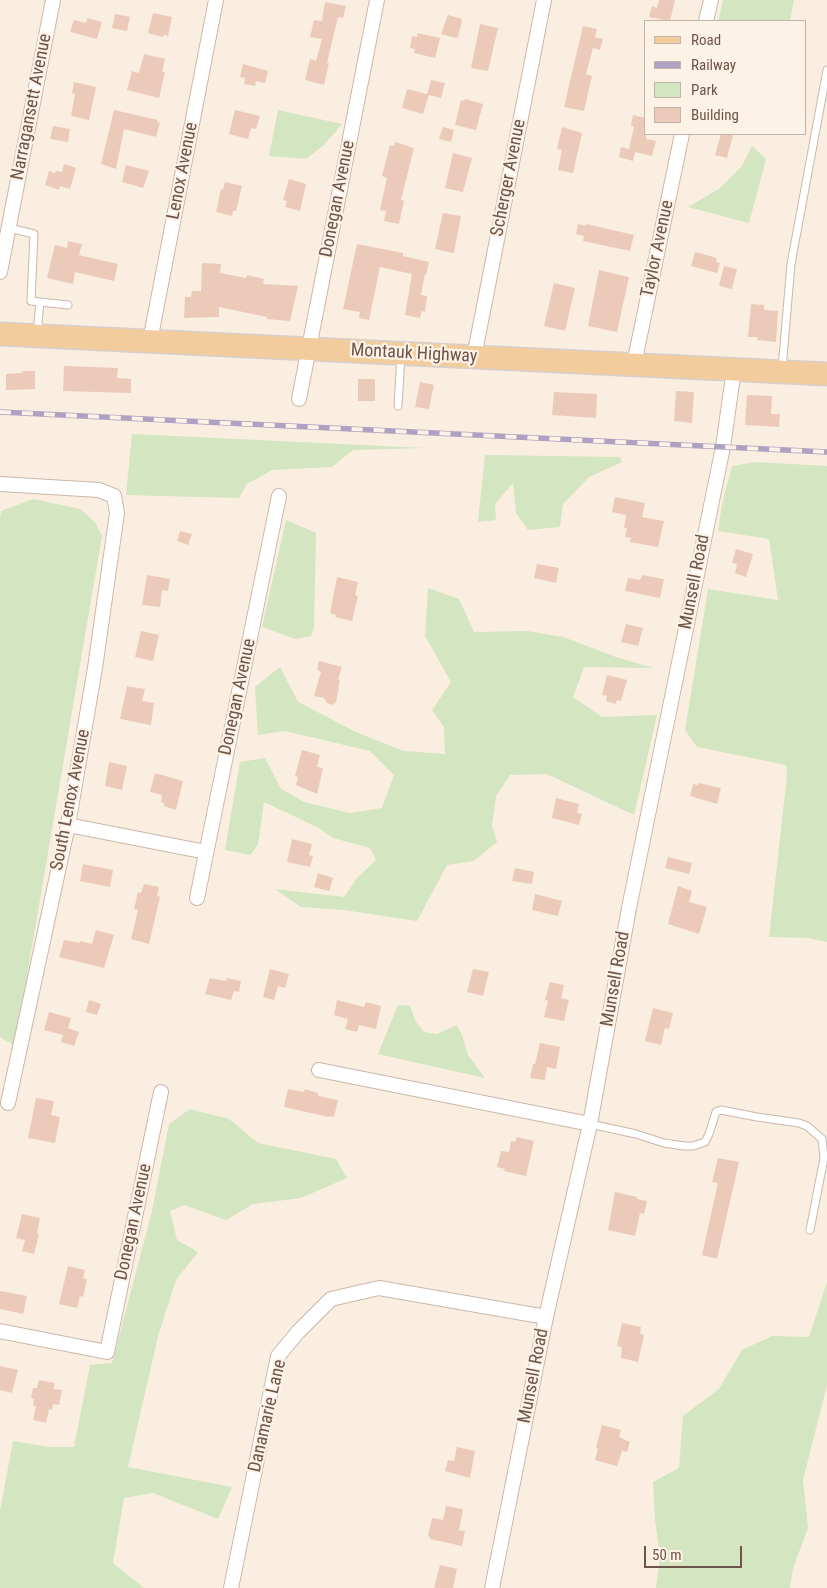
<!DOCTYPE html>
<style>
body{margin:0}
#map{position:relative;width:827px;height:1588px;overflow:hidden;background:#faeee0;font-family:"Roboto Condensed",sans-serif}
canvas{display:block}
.legend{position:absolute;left:644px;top:20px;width:162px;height:115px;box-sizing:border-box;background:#fdf2e6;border:1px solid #c4b3a8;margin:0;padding:6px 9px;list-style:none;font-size:15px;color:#6e544a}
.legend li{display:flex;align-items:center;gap:10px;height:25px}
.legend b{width:25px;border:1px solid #c4b3a8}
.scale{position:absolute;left:644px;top:1546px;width:98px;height:22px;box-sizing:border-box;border:2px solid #6e544a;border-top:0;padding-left:6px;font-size:15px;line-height:18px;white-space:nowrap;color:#6e544a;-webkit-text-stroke:4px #fdf2e6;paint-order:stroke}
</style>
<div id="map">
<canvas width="827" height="1588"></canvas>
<ul class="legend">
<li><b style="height:6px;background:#f3cc9d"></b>Road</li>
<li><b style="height:6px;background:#afa1c1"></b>Railway</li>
<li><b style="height:14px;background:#d3e5c1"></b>Park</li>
<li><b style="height:14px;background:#eccaba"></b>Building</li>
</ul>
<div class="scale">50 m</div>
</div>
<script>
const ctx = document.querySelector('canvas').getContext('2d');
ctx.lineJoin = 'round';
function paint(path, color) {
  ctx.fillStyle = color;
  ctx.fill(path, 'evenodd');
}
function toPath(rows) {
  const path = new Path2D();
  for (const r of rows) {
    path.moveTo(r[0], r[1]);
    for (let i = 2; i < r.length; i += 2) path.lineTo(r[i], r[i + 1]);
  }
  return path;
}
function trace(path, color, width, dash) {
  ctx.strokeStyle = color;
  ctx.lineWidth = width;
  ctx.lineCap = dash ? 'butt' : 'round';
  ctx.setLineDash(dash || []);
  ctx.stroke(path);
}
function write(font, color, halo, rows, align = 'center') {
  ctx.font = font + ' "Roboto Condensed",sans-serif';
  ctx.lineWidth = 4.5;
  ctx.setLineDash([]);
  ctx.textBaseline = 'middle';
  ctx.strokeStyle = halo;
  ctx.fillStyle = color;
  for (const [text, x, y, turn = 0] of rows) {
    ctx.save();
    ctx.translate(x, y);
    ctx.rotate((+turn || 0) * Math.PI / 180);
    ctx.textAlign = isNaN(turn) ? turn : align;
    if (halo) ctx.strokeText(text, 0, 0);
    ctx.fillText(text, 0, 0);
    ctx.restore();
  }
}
const green = toPath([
 [723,0,794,0,790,21,718,21],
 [278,110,342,124,325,144,306,159,269,156],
 [752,146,766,159,749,223,688,207,719,189,742,166],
 [132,434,425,448,353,450,332,467,272,470,247,484,239,498,126,495],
 [485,455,620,457,622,462,589,477,563,504,560,527,528,530,516,513,513,483,495,504,496,520,478,522],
 [756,462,827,466,827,942,809,938,769,937,787,775,786,765,697,747,685,730,708,589,778,600,769,539,718,531,722,504,732,466],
 [33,499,80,509,95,522,102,536,15,1046,0,1037,0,519,1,511],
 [286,520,316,533,314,626,311,636,295,639,262,627],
 [428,588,459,599,474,632,527,631,563,637,616,657,653,668,584,667,573,697,602,717,657,715,634,815,547,774,510,775,496,796,492,825,497,842,474,861,447,865,417,921,344,910,301,907,275,889,344,897,357,878,376,860,370,848,333,838,317,827,264,802,258,845,250,855,225,850,240,762,265,758,281,789,304,802,350,813,382,808,394,775,370,751,285,731,258,735,255,687,280,667,298,702,358,733,404,751,445,754,444,727,432,710,451,682,425,636],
 [398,1005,410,1006,416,1022,424,1032,437,1034,457,1025,462,1035,468,1055,485,1078,378,1054],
 [190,1109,229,1119,258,1143,336,1159,347,1178,301,1198,253,1204,226,1220,184,1205,170,1211,177,1240,198,1252,176,1280,158,1336,128,1467,232,1487,218,1519,153,1493,124,1498,113,1563,144,1588,0,1588,0,1511,13,1441,49,1447,74,1447,90,1365,112,1363,152,1211,169,1124],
 [827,1282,827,1385,803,1480,808,1528,793,1568,790,1588,656,1588,660,1558,655,1520,653,1482,679,1468,683,1416,719,1389,742,1350,772,1336,809,1337]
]);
const building = toPath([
 [659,0,675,0,670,21,649,17,652,6,657,8],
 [325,2,346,6,343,18,338,17,327,63,329,63,324,85,305,80,310,59,316,61,322,39,310,37,314,20,322,21],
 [153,13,172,17,168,36,164,35,163,37,148,33],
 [115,14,130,17,127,31,112,28],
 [448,15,462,19,461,21,462,21,458,37,455,38,441,34],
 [87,18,102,22,97,39,70,32,74,20,86,23],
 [480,24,498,28,488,71,471,68],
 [583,26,597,29,595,37,603,39,600,50,593,48,586,74,592,76,584,111,564,107],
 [417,33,440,38,435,58,414,53,415,49,410,48,412,36,417,37],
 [144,54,165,59,162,72,165,72,159,98,127,90,132,71,139,73],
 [243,64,268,71,265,83,256,81,255,86,244,84,245,78,240,77],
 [431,80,445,83,441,98,429,95,423,114,402,108,407,89,427,94],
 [74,82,96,87,89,120,71,116,75,94,72,93],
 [465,99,483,104,476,130,455,125,461,100,464,101],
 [114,110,158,120,157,122,160,123,156,137,124,129,116,169,101,164],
 [235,110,260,116,256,129,251,128,248,139,229,134],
 [633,115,646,118,646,139,656,141,652,156,635,152,633,161,619,157,621,147,629,149,634,127,631,125],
 [53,126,70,129,68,142,50,139],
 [443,127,454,130,451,142,439,139],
 [562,127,582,133,573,173,558,170,562,150,557,149],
 [721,134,733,135,727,158,715,155],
 [395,142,414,148,401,200,404,201,399,224,384,221,386,211,380,210,387,178,382,176,390,145,394,146],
 [453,153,472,158,463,192,445,188],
 [64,164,76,168,70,189,60,186,59,190,45,185,49,171,55,173,56,171,62,172],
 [126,165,149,171,143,188,122,182],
 [289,179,306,184,300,211,285,207,287,201,283,200],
 [225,182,242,186,236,211,233,211,232,216,216,212,221,189,223,190],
 [443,213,461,216,454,253,435,249],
 [578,224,586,226,586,224,634,235,630,251,583,241,584,236,576,234],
 [68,241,82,244,79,255,118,264,114,281,75,272,73,284,47,278,55,245,67,248],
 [357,244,403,253,403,256,429,262,426,275,425,274,421,295,427,296,425,312,422,311,420,318,405,315,412,274,380,267,369,320,359,318,360,312,343,309],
 [695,252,717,258,716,262,720,263,717,273,691,266],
 [202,263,221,264,220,273,246,278,247,275,264,279,263,284,298,286,290,321,267,319,267,317,219,307,219,317,184,318,185,297,191,297,192,291,201,291],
 [724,266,737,269,732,289,719,286],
 [599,270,629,277,617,332,588,326],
 [554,283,575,288,565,331,544,326],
 [751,304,764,305,764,310,778,311,776,342,757,340,758,337,748,337],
 [64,366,118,368,117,378,131,379,131,393,63,391],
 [22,371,35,371,35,389,6,390,6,374,22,373],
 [358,379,375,379,375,401,358,401],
 [420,382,434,385,429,409,415,407],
 [676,391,694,392,692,423,674,421],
 [554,392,597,394,596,418,552,415],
 [747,395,772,396,771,414,780,414,779,427,745,425],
 [615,497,645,503,642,517,664,521,658,547,630,542,631,538,625,537,627,528,624,528,626,515,612,512],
 [180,531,192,534,188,545,177,541],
 [736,549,753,554,746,577,735,573,737,564,732,563],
 [537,564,559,568,556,583,534,578],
 [147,575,170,579,168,591,162,590,160,607,142,605],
 [642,575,664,579,660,598,625,591,628,578,640,580],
 [337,577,358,582,355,595,358,596,352,621,335,617,336,615,330,613],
 [626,624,643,628,638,646,621,642],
 [141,631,159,635,153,661,135,657],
 [319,661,342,667,338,679,340,680,338,687,339,687,336,702,332,705,327,703,324,698,314,696,321,672,317,670],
 [607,675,627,680,621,701,617,700,616,704,606,701,607,696,602,695],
 [127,686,145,689,142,701,154,703,151,725,120,719],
 [302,750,320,755,317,767,323,768,317,794,296,785,298,777,295,776],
 [109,762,127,766,122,790,105,786],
 [155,773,183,781,176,810,164,806,164,803,161,802,162,795,150,792],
 [698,783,721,788,717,804,690,796,693,784,698,785],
 [556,798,579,804,577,813,582,814,579,825,552,818],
 [292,839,312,844,309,855,313,856,310,867,287,862],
 [668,857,692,863,689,874,665,868],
 [83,864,113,870,110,887,80,881],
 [515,868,534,872,532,884,512,881],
 [318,873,333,878,329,891,314,887],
 [144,884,159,887,157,896,160,897,149,944,131,939,138,910,134,909,138,892,141,893],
 [678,886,692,891,689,902,707,907,699,934,668,924],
 [535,894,562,901,558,916,532,910],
 [96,930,114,935,104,968,59,957,64,940,80,943,80,941,92,944],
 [270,969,289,974,285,988,278,986,274,1000,263,997],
 [473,969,489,972,483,996,467,992],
 [210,978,226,981,227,978,241,981,239,992,234,991,231,1000,205,994],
 [550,982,564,985,561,998,569,1000,564,1021,544,1017,548,1001,545,1000],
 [89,1000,101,1004,97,1015,86,1012],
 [337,1000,364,1007,366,1002,381,1006,376,1029,359,1025,357,1032,345,1029,348,1019,334,1015],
 [653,1008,673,1013,669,1029,665,1028,661,1045,645,1041],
 [49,1012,71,1018,68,1028,79,1032,74,1046,61,1042,63,1035,44,1030],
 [540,1043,560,1047,556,1069,547,1067,545,1080,530,1078,533,1064,535,1064],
 [288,1089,304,1092,305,1089,318,1093,318,1096,338,1100,334,1117,329,1116,329,1117,284,1107],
 [36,1098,54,1101,51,1115,60,1117,55,1143,28,1138],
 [517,1137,534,1141,526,1176,504,1171,505,1169,497,1167,501,1151,509,1152,511,1141,515,1142],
 [718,1158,739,1162,717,1259,702,1255,718,1183,712,1182],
 [615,1192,637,1197,637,1199,647,1201,644,1214,640,1213,635,1236,608,1230],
 [22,1214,40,1218,37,1234,39,1234,34,1254,22,1251,25,1240,16,1238],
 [68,1266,85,1270,83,1278,87,1279,83,1297,80,1296,77,1308,59,1304],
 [0,1291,27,1296,23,1314,0,1309],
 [622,1323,641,1327,640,1334,644,1335,638,1362,621,1358,622,1347,617,1346],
 [0,1366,18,1370,12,1393,0,1390],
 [39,1380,55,1383,53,1389,62,1390,59,1405,53,1404,52,1410,49,1409,46,1423,33,1420,36,1406,33,1406,34,1399,31,1398,33,1388,37,1388],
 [602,1425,621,1430,619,1437,630,1442,627,1452,622,1451,617,1466,595,1460,598,1449,596,1448],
 [457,1447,475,1451,470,1478,445,1471,448,1460,454,1461],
 [446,1506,463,1509,459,1530,465,1531,462,1546,430,1539,430,1537,428,1536,432,1518,443,1520],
 [440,1565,457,1569,453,1588,434,1588]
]);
const lane = toPath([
 [9,228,34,234,31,301,68,305],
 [37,334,40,302],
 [782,369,791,264,827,70],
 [398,406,401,356],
 [590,1124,636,1134,664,1143,684,1146,693,1146,705,1142,709,1134,716,1112,721,1110,757,1117,799,1123,807,1126,822,1139,824,1158,810,1230]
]);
const street = toPath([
 [706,21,711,0],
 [0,272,53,0],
 [150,341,216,0],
 [474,357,544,0],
 [634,364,682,134],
 [299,399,377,0],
 [0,484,99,490,114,496,117,513,95,668,68,825,8,1103],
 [68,825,206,852],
 [197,898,279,496],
 [319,1070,590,1124],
 [0,1331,107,1352,161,1092],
 [231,1588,278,1356,298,1332,331,1299,379,1288,546,1317],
 [492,1588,546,1317,590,1124,629,908,723,447,734,369]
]);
const primary = toPath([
 [0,334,827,374]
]);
const rail = toPath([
 [0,412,827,452]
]);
const streetNames = [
 ["Narragansett Avenue",32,107,-79],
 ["Lenox Avenue",183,171,-79],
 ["Scherger Avenue",509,178,-79],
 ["Donegan Avenue",338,199,-79],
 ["Taylor Avenue",658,249,-78],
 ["Montauk Highway",414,354,3],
 ["Munsell Road",695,582,-79],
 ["Donegan Avenue",238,697,-78],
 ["South Lenox Avenue",71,800,-79],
 ["Munsell Road",616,979,-80],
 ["Donegan Avenue",134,1222,-78],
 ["Munsell Road",534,1376,-79],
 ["Danamarie Lane",268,1416,-77]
];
paint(green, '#d3e5c1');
paint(building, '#eccaba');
trace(lane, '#cbb7ab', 9);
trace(street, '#cbb7ab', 16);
trace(primary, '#d6cfcc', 25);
trace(lane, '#fff', 7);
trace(street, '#fff', 14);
trace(primary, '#f3cc9d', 22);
trace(rail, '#afa1c1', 5.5);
trace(rail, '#fdf2e6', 4, [11]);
write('18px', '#6e544a', '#fdf2e6', streetNames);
</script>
